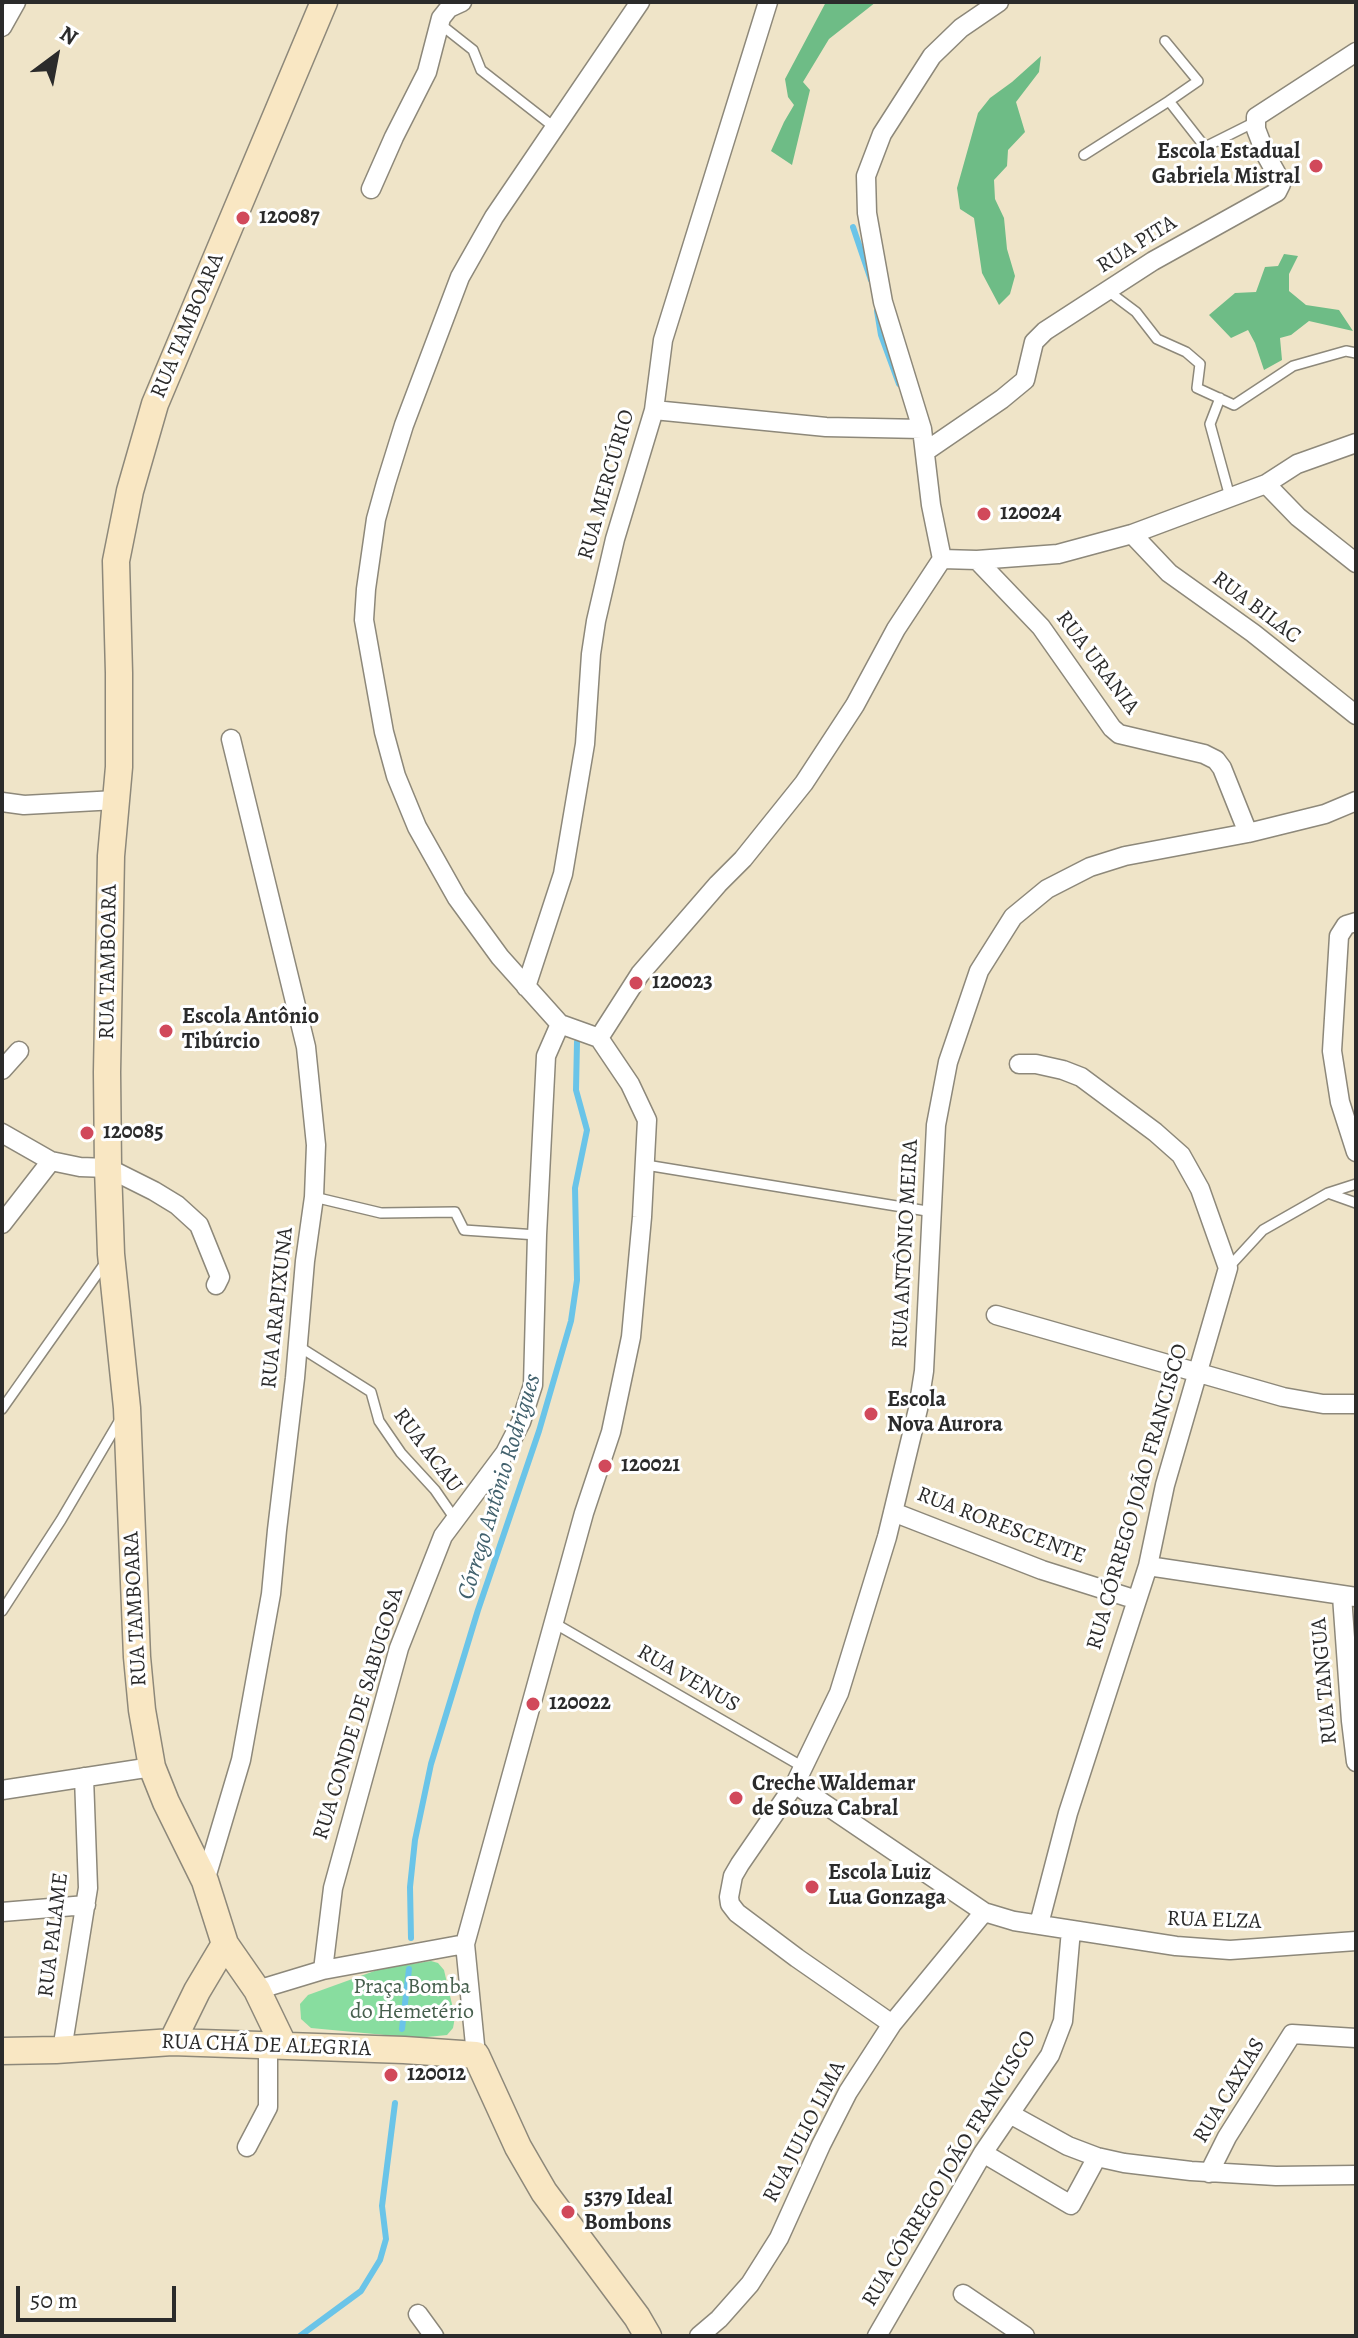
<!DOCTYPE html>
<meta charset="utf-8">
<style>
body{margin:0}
#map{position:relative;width:1358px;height:2338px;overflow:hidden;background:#efe4c8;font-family:Alegreya,serif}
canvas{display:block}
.frame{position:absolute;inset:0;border:4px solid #2b2b2b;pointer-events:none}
.north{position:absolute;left:16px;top:16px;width:80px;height:80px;-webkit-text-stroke:6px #fff;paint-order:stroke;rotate:32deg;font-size:22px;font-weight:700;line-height:32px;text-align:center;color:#2b2b2b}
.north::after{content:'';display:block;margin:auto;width:28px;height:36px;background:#2b2b2b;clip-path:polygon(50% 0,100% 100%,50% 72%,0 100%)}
.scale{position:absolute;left:16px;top:2286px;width:160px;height:36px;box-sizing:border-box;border:4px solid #2b2b2b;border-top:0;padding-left:10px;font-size:24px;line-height:28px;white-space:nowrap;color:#2b2b2b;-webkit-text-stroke:6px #fff;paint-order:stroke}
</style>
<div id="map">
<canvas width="1358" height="2338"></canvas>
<div class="frame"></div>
<div class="north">N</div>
<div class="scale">50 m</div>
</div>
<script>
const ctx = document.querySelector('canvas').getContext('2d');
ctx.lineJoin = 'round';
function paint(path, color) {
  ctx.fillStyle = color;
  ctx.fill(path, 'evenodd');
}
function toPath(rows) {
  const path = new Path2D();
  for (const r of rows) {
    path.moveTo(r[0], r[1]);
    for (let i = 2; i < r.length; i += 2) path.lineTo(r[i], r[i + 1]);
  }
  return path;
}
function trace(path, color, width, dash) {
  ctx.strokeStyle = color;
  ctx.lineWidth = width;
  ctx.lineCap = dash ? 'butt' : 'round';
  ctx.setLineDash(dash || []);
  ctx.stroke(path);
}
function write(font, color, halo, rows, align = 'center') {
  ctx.font = font + ' Alegreya,serif';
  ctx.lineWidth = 6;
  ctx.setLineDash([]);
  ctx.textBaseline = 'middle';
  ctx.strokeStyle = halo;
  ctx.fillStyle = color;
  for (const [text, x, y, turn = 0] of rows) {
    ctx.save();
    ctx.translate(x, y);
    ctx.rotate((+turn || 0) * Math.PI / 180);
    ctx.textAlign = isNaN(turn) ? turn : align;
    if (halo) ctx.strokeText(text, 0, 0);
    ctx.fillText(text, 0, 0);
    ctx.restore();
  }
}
const green = toPath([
 [431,1961,438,1963,444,1970,455,2017,453,2028,447,2035,417,2038,311,2028,301,2019,300,2004,308,1995,380,1969]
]);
const forest = toPath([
 [826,2,876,2,829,39,803,82,810,90,792,165,771,151,784,122,794,105,788,97,785,79],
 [1041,56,1039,72,1016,102,1025,132,1008,150,1007,166,994,180,995,199,1004,218,1007,249,1015,276,1010,294,999,305,982,273,974,218,960,209,957,188,978,113,990,98,1012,82],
 [1284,254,1298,256,1289,274,1289,291,1306,305,1339,310,1353,331,1309,321,1291,335,1280,338,1282,360,1264,370,1255,343,1248,330,1231,338,1209,315,1235,293,1256,292,1265,267,1278,266]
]);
const stream = toPath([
 [853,227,871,280],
 [877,311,881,335,899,384],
 [411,1938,410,1887,415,1840,431,1764,478,1610,539,1431,571,1321,577,1280,575,1188,587,1130,576,1090,577,1042],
 [402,2029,409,1969],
 [300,2336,361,2291,380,2260,386,2239,382,2206,395,2103]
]);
const lane = toPath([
 [440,24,473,50,481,70,554,127],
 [1165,41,1198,81,1169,101,1205,147,1255,122],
 [1084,155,1169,101],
 [1108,291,1136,312,1157,339,1186,352,1200,364,1197,388,1234,405,1293,366,1346,351,1356,353],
 [1220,398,1210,424,1230,497],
 [646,1165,933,1212],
 [1328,1193,1356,1203],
 [314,1197,381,1213,455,1212,464,1230,537,1235],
 [1228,1268,1263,1230,1328,1193,1356,1184],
 [298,1346,371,1392,379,1421,401,1453,435,1490,455,1519],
 [2,1409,105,1263],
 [2,1611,61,1520,121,1418],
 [554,1623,803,1767]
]);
const street = toPath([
 [2,27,16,2],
 [371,189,394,137,427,72,441,18,449,8,462,2],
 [654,410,826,427,922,429],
 [926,451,1002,399,1025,380,1034,342,1045,331,1153,261,1277,192,1281,184,1280,180,1266,155,1256,129,1256,117,1356,52],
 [1266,484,1298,517,1356,563],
 [1132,534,1169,573,1253,633,1356,715],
 [942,559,977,560,1058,554,1132,534,1266,484,1297,464,1356,443],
 [977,560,1041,627,1112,728,1119,734,1204,754,1216,760,1222,768,1248,833],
 [2,802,24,805,116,800],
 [1356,922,1346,925,1339,936,1332,1051,1340,1102,1356,1152],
 [526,987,563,874,585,744,591,654,596,621,615,539,654,410,663,340,768,2],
 [599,1038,640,974,718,884,743,859,804,783,855,705,896,629,942,559,931,505,922,429,883,302,867,213,866,176,882,134,932,56,961,28,999,2],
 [1019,1064,1036,1064,1063,1070,1081,1077,1155,1132,1181,1155,1200,1189,1228,1268,1165,1485,1148,1566,1068,1813,1039,1924],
 [2,1070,19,1051],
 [2,1133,51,1161,80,1167,108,1168,154,1191,177,1205,199,1225,220,1277,216,1285],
 [2,1224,51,1161],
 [996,1315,1283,1397,1323,1404,1356,1404],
 [893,1512,1042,1570,1137,1600],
 [1148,1566,1356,1597],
 [1342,1596,1351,1721,1356,1762],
 [795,1784,984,1912,1014,1921,1176,1946,1230,1950,1356,1941],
 [2,1790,152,1767],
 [205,1881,241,1760,271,1594,277,1530,295,1378,305,1261,314,1197,316,1145,306,1047,231,739],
 [2,1912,86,1905],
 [323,1970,333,1888,399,1648,443,1536,505,1453,521,1422,533,1385,537,1235,546,1056,560,1024],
 [257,1990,323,1970,465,1944],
 [892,2024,797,1958,737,1913,730,1904,729,1897,733,1876,740,1864,795,1784,839,1693,887,1537,918,1409,924,1371,936,1125,948,1062,979,971,1013,917,1047,889,1090,867,1125,856,1248,833,1325,814,1356,801],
 [62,2050,88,1888,84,1777],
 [476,2055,465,1944,584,1513,611,1432,631,1337,642,1217,647,1120,630,1084,599,1038,560,1024,500,957,457,898,417,827,396,776,384,732,364,620,366,589,376,519,386,483,404,425,460,277,494,217,640,2],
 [1010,2114,1068,2146,1097,2157,1124,2163,1191,2171,1276,2176,1356,2175],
 [247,2147,268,2107,268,2045],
 [983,2153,1071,2205,1097,2157],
 [1209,2173,1227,2137,1292,2034,1356,2038],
 [963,2294,1025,2336],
 [418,2314,434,2336],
 [699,2336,719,2319,750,2284,779,2238,821,2145,848,2092,892,2024,984,1912],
 [877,2336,983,2153,1050,2055,1063,2021,1071,1930]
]);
const secondary = toPath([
 [172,2042,197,1991,225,1944],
 [284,2046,257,1990,225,1944,205,1881,166,1802,152,1767,142,1710,137,1657,127,1408,111,1254,108,1168,107,1072,111,856,119,767,119,673,116,561,130,491,155,404,324,2],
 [2,2051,56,2050,172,2042,404,2050,476,2055,518,2147,544,2192,637,2317,648,2336]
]);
const markers = [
 [1316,166,8,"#d1495b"],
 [243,218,8,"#d1495b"],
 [984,514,8,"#d1495b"],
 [636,983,8,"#d1495b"],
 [166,1031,8,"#d1495b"],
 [87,1133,8,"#d1495b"],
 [871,1414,8,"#d1495b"],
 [605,1466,8,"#d1495b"],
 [533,1704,8,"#d1495b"],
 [736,1798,8,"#d1495b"],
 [812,1887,8,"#d1495b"],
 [391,2075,8,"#d1495b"],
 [568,2212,8,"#d1495b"]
];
const poiNames = [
 ["Escola Estadual",1300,153,"right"],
 ["Gabriela Mistral",1300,178,"right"],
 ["120087",259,218],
 ["120024",1000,514],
 ["120023",652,983],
 ["Escola Antônio",182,1018],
 ["Tibúrcio",182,1043],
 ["120085",103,1133],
 ["Escola",887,1401],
 ["Nova Aurora",887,1426],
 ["120021",621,1466],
 ["120022",549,1704],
 ["Creche Waldemar",752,1785],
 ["de Souza Cabral",752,1810],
 ["Escola Luiz",828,1874],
 ["Lua Gonzaga",828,1899],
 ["120012",407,2075],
 ["5379 Ideal",584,2199],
 ["Bombons",584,2224]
];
const streetNames = [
 ["RUA PITA",1137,245,-32],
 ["RUA TAMBOARA",188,326,-67],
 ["RUA MERCÚRIO",607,485,-74],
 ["RUA BILAC",1256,608,37],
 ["RUA URANIA",1097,663,53],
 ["RUA TAMBOARA",109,962,-89],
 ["RUA ANTÔNIO MEIRA",906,1244,-87],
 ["RUA ARAPIXUNA",278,1308,-84],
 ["RUA ACAU",427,1451,53],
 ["RUA CÓRREGO JOÃO FRANCISCO",1138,1497,-74],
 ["RUA RORESCENTE",1001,1526,21],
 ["RUA TAMBOARA",136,1609,-93],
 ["RUA VENUS",688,1679,30],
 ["RUA TANGUA",1325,1681,-95],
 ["RUA CONDE DE SABUGOSA",359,1714,-73],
 ["RUA ELZA",1214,1921,2],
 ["RUA PALAME",54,1935,-83],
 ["RUA CHÃ DE ALEGRIA",266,2046,2],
 ["RUA CAXIAS",1230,2091,-59],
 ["RUA JULIO LIMA",805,2132,-63],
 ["RUA CÓRREGO JOÃO FRANCISCO",950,2169,-59]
];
const parkNames = [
 ["Praça Bomba",412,1988],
 ["do Hemetério",412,2013]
];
const waterNames = [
 ["Córrego Antônio Rodrigues",500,1487,-73]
];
paint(green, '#88dd9f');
paint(forest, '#6ebc86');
trace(stream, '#6ac4e8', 6);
trace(lane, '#8d887a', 12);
trace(street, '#8d887a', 21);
trace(secondary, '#8d887a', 29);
trace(lane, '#fff', 9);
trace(street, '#fff', 18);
trace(secondary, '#f9e7c3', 26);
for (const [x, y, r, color] of markers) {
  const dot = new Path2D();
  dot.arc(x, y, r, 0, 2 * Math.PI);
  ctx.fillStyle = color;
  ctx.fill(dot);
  trace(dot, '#fff', 3);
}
write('bold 22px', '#2b2b2b', '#fff', poiNames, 'left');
write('22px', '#2b2b2b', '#fff', streetNames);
write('22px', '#47604e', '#fff', parkNames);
write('italic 24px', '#41616d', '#fff', waterNames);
</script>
